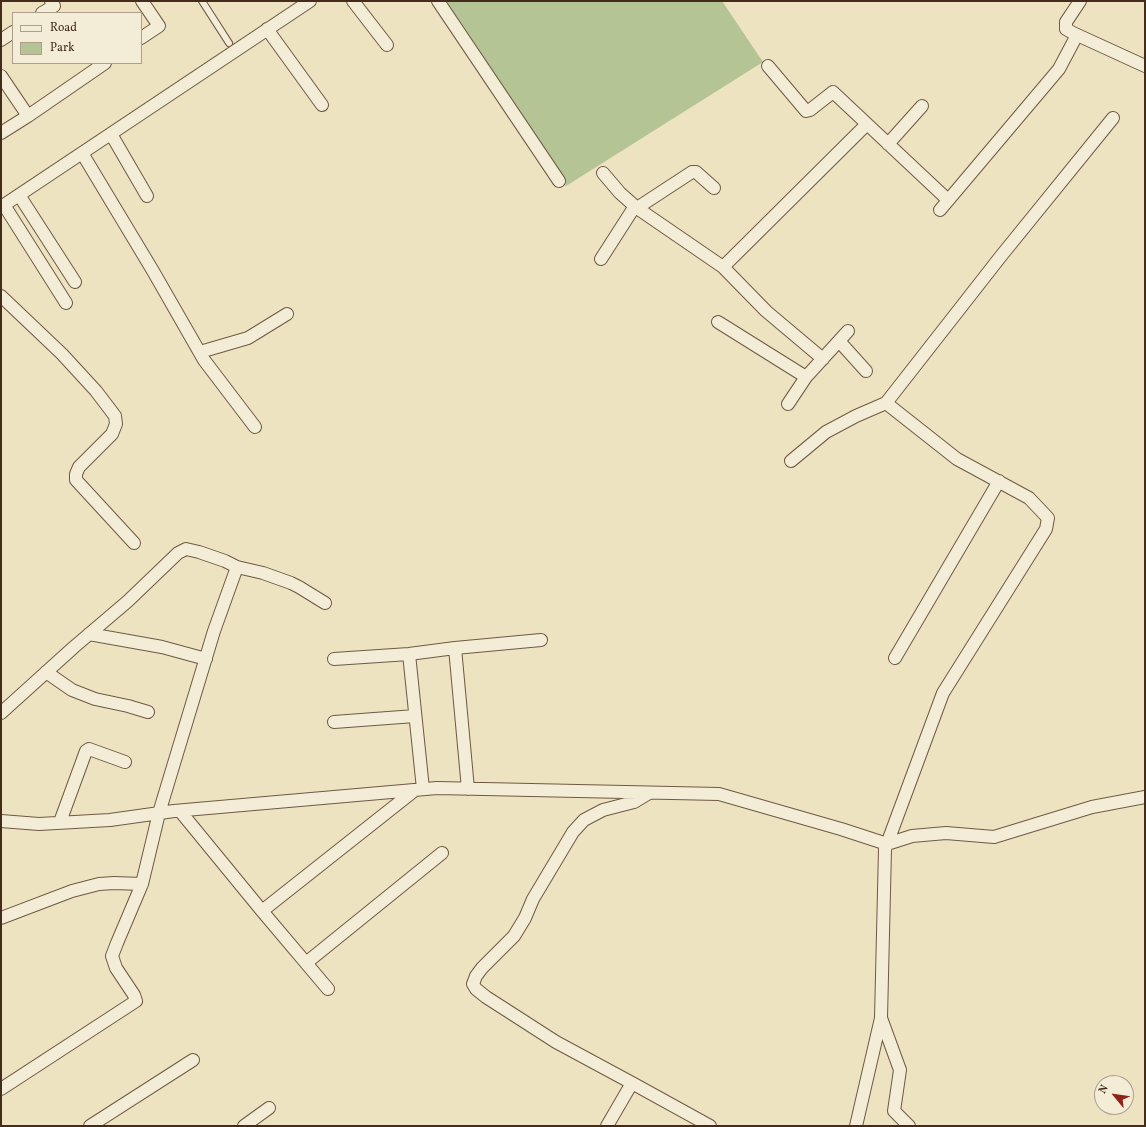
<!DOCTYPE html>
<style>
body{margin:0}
#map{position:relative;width:1146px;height:1127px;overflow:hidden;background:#ede3c1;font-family:Vollkorn,serif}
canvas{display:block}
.frame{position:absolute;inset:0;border:2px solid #452b1c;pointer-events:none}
.legend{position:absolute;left:12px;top:12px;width:130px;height:52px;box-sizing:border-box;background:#f3edd7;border:1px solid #ad9f8c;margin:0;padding:5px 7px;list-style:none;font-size:12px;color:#452b1c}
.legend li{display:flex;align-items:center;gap:8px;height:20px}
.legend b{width:20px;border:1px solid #ad9f8c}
.north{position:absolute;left:1094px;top:1075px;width:40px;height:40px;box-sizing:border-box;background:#f3edd7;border:1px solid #ad9f8c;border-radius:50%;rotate:299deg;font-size:11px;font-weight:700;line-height:16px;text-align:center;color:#452b1c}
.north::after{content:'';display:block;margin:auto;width:14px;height:18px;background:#8f2418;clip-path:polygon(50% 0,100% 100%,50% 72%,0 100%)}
</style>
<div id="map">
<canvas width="1146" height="1127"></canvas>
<div class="frame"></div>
<ul class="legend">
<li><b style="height:5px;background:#f3edd7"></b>Road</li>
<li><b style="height:11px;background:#b5c495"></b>Park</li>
</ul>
<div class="north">N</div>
</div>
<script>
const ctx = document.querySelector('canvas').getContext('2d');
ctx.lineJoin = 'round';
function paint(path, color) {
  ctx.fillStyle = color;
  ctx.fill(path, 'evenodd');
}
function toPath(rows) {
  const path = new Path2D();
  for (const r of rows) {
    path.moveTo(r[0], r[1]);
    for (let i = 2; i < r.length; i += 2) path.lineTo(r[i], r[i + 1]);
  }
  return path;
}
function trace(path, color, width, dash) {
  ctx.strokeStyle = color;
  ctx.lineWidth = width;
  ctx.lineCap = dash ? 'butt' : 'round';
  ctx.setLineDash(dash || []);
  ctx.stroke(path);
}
const green = toPath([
 [444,1,722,1,763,62,566,186]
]);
const lane = toPath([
 [202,1,229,43]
]);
const street = toPath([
 [353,1,387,45],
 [438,1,559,181],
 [1080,1,1066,22,1066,29,1073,33,1145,66],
 [42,13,54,6,51,1],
 [267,29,322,105],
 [141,38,159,26,142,1],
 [1,40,13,32],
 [768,66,806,111,810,110,833,92,948,200],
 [1,76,28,116,1,133],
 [28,116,105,63],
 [111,134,147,196],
 [888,144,922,106],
 [82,153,153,271,204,360,255,427],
 [603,173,620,193,637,208,723,267,766,311,823,359],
 [19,195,75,282],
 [4,205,66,303],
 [1,207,310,1],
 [637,208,692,172,696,172,714,188],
 [940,210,1059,69,1077,35],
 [601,259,635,206],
 [723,267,867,124],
 [1,296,62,354,96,391,115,416,116,424,112,434,79,467,76,474,76,480,134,543],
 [718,322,806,377],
 [839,341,866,371],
 [200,352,248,338,287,314],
 [788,404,806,377,848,331],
 [791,461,826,432,856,416,886,403],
 [89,634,162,647,206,659],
 [455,648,468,789],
 [409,654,423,789],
 [895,658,999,481],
 [334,659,409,654,455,648,541,640],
 [46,672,72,690,95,699,128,706,148,712],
 [1,713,74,647,128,601,178,553,186,549,199,552,225,561,237,567,263,573,291,583,299,587,325,603],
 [334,722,415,716],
 [180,811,262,911,328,989],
 [1,821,39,824,110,820,174,811,437,788,719,794,841,829,887,844,912,836,946,833,994,837,1092,807,1145,797],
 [60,822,86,751,89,749,125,762],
 [262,911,415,790],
 [1,918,72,891,99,884,114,883,142,884],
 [306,963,442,853],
 [881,1018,900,1070,894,1111,909,1126],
 [632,1083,556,1042,486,997,476,989,473,984,476,976,482,968,514,936,525,918,533,899,573,832,584,820,603,810,634,802,649,793],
 [1,1089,136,1001,134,995,116,968,112,956,117,943,142,884,159,813,214,631,237,567],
 [90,1126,193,1060],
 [244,1126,269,1108],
 [607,1126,632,1083,710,1126],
 [856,1126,881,1018,885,849,887,844,943,693,1046,529,1048,518,1029,498,957,459,886,403,1001,256,1113,118]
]);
paint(green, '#b5c495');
trace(lane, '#6f5945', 8);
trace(street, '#6f5945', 14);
trace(lane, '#f3edd7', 6);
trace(street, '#f3edd7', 12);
</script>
